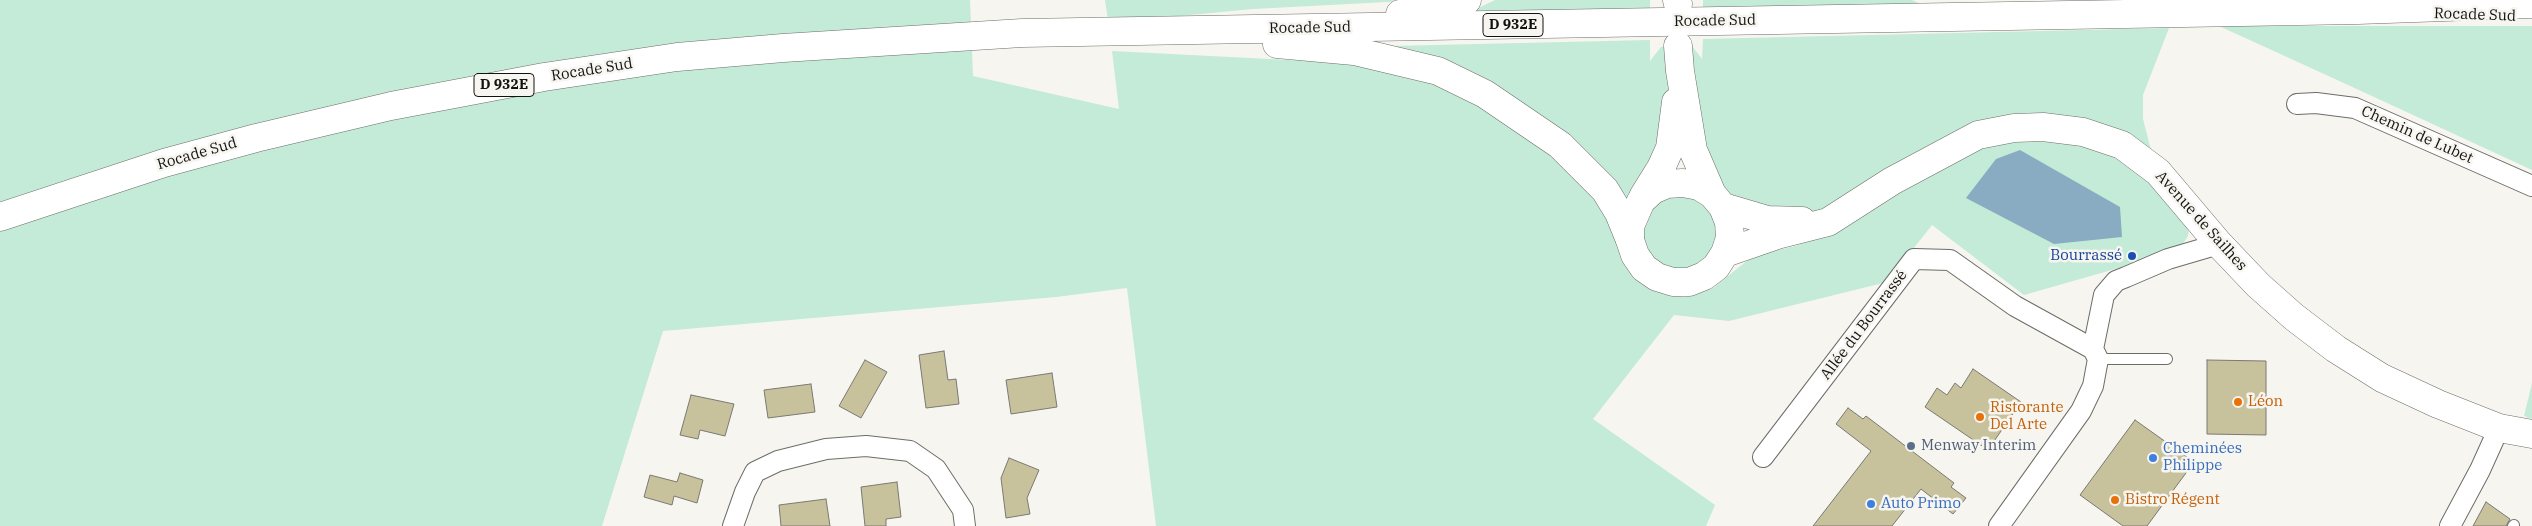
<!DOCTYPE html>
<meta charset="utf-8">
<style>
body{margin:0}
canvas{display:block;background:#f6f5f0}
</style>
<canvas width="2532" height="526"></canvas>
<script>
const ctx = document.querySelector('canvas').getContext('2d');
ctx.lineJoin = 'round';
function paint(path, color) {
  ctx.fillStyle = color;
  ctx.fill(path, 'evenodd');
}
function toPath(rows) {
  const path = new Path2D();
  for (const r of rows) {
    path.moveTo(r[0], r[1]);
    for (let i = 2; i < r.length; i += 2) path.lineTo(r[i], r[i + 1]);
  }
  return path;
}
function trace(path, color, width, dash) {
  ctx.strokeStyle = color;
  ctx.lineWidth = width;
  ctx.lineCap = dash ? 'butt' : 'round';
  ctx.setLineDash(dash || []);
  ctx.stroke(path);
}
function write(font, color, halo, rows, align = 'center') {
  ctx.font = font + ' "IBM Plex Serif",serif';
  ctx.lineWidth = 5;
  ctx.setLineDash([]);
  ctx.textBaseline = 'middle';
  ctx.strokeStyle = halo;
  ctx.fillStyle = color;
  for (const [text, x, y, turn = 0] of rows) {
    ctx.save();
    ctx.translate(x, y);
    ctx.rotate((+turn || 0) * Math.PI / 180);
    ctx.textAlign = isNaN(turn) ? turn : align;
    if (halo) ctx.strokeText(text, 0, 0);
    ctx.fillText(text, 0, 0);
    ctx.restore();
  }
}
const green = toPath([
 [0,0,970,0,973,76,1119,109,1112,51,1329,62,1410,73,1466,96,1584,178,1649,287,1658,292,1685,297,1713,288,1753,256,1795,246,1825,235,1934,170,1980,148,2030,138,2095,147,2140,169,2189,226,2188,236,2178,251,2024,295,1932,225,1887,282,1729,321,1674,315,1593,419,1715,505,1706,526,1156,526,1127,288,1056,297,663,331,602,526,0,526],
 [1105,0,1425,0,1253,9,1147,19,1108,20],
 [1495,0,1650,0,1650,13,1472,14,1474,10],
 [1703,0,1912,0,1923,5,1703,12],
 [2219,26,2532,26,2532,170,2359,90],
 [2169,28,2143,95,2143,119,2152,154,2045,118,1807,216,1738,202,1709,170,1688,46,1692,46,1702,59,1703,39],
 [1650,40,1650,61,1661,47,1669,47,1670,98,1661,149,1626,203,1391,46],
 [1685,195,1698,199,1710,207,1720,233,1710,259,1685,271,1658,264,1649,253,1643,240,1643,226,1648,213,1658,203,1671,196],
 [2532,383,2532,419,2524,416]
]);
const water = toPath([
 [2020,150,2120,207,2122,237,2054,244,1966,198,1996,159]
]);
const building = toPath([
 [944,351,948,380,956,379,959,404,926,408,919,355,944,351],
 [865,360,887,372,861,418,839,406,865,360],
 [2207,360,2266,361,2266,435,2207,434,2207,360],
 [1973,369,2021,402,1988,450,1925,407,1937,388,1947,395,1955,383,1961,388,1973,369],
 [1052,373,1057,407,1011,414,1006,380,1052,373],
 [811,384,815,412,768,418,764,390,811,384],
 [691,395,734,404,725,436,700,430,698,439,680,435,691,395],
 [1848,408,1863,419,1866,416,1954,483,1951,487,1966,498,1953,514,1921,489,1892,526,1813,526,1871,451,1836,424,1848,408],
 [2135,420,2194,462,2147,526,2123,526,2080,495,2135,420],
 [1009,458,1039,470,1027,498,1030,514,1006,518,1001,478,1009,458],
 [680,473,703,480,697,503,674,496,672,505,644,497,650,475,677,482,680,473],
 [897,482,901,517,886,519,886,526,865,526,861,487,897,482],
 [826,499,830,526,781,526,779,505,826,499],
 [2486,502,2510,519,2506,526,2473,526,2486,502]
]);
const lane = toPath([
 [2098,359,2167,359],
 [2513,526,2514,525]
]);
const street = toPath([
 [2297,104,2316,103,2355,108,2532,186],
 [1763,457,1914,259,1950,260,2015,306,2093,349],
 [733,526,745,492,755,472,778,461,826,449,866,446,910,451,936,469,963,510,965,526],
 [1999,526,2081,411,2093,386,2098,359,2093,349,2104,295,2116,281,2126,277,2168,259,2219,244],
 [2450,526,2480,470,2499,428]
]);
const secondary = toPath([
 [1677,0,1678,4],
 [1678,46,1680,71,1693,150,1712,194,1723,207,1729,222,1730,238,1725,253,1716,267,1704,276,1689,282,1673,282,1657,277,1644,268,1635,255,1630,240,1630,226,1641,201,1653,190,1667,184,1683,183,1699,186,1712,194],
 [1643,197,1661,168,1670,148,1676,102],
 [1723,207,1767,220,1802,221],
 [1725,253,1777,235,1828,222,1892,181,1978,135,2014,128,2043,127,2083,132,2122,145,2158,172,2219,244,2258,285,2294,317,2336,349,2382,378,2438,404,2499,428,2532,434]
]);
const primary = toPath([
 [1400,14,1467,0],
 [1277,44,1354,51,1438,71,1485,94,1560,145,1605,190,1619,213,1630,240],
 [0,217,164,163,256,138,391,106,544,77,677,57,783,48,1022,33,2358,10,2532,4]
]);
const markers = [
 [2132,256,5,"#1a4fb4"],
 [2238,402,5,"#e8710a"],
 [1980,417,5,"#e8710a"],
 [1911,446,5,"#5c6f8a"],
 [2153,458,5,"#3f7fe0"],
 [2115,500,5,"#e8710a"],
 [1871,504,5,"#3f7fe0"]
];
const shields = [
 [1513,25,60],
 [504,85,60]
];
const shieldNames = [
 ["D 932E",1513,25],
 ["D 932E",504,85]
];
const streetNames = [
 ["Rocade Sud",2475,15,2],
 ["Rocade Sud",1715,21,-1],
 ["Rocade Sud",1310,28,-1],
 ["Rocade Sud",592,70,-9],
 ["Chemin de Lubet",2417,135,24],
 ["Rocade Sud",197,154,-16],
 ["Avenue de Sailhes",2201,221,48],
 ["Allée du Bourrassé",1864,325,-53]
];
const transitNames = [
 ["Bourrassé",2122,256]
];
const foodNames = [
 ["Léon",2248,402],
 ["Ristorante",1990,408],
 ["Del Arte",1990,425],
 ["Bistro Régent",2125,500]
];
const serviceNames = [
 ["Menway Interim",1921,446]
];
const shopNames = [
 ["Cheminées",2163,449],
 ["Philippe",2163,466],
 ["Auto Primo",1881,504]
];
paint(green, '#c3ebd7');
paint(water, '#89acc2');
paint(building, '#c7c19c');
trace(building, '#7a7975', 1);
trace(lane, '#6d6d68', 12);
trace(street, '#6d6d68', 22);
trace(secondary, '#6d6d68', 29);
trace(primary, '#6d6d68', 29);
trace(lane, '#fff', 10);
trace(street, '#fff', 20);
trace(secondary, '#fff', 28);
trace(primary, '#fff', 28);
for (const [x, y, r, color] of markers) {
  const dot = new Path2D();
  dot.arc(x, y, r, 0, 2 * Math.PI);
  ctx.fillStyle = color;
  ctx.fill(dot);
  trace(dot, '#f6f5f0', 2);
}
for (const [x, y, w] of shields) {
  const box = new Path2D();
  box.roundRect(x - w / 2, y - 11.5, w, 23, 4);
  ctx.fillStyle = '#f6f5f0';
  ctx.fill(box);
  trace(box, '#121210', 1);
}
write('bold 14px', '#121210', null, shieldNames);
write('15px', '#121210', '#f6f5f0', streetNames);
write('15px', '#164399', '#f6f5f0', transitNames, 'right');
write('15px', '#c56008', '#f6f5f0', foodNames, 'left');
write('15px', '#4e5e75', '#f6f5f0', serviceNames, 'left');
write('15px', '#366cbe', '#f6f5f0', shopNames, 'left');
</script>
